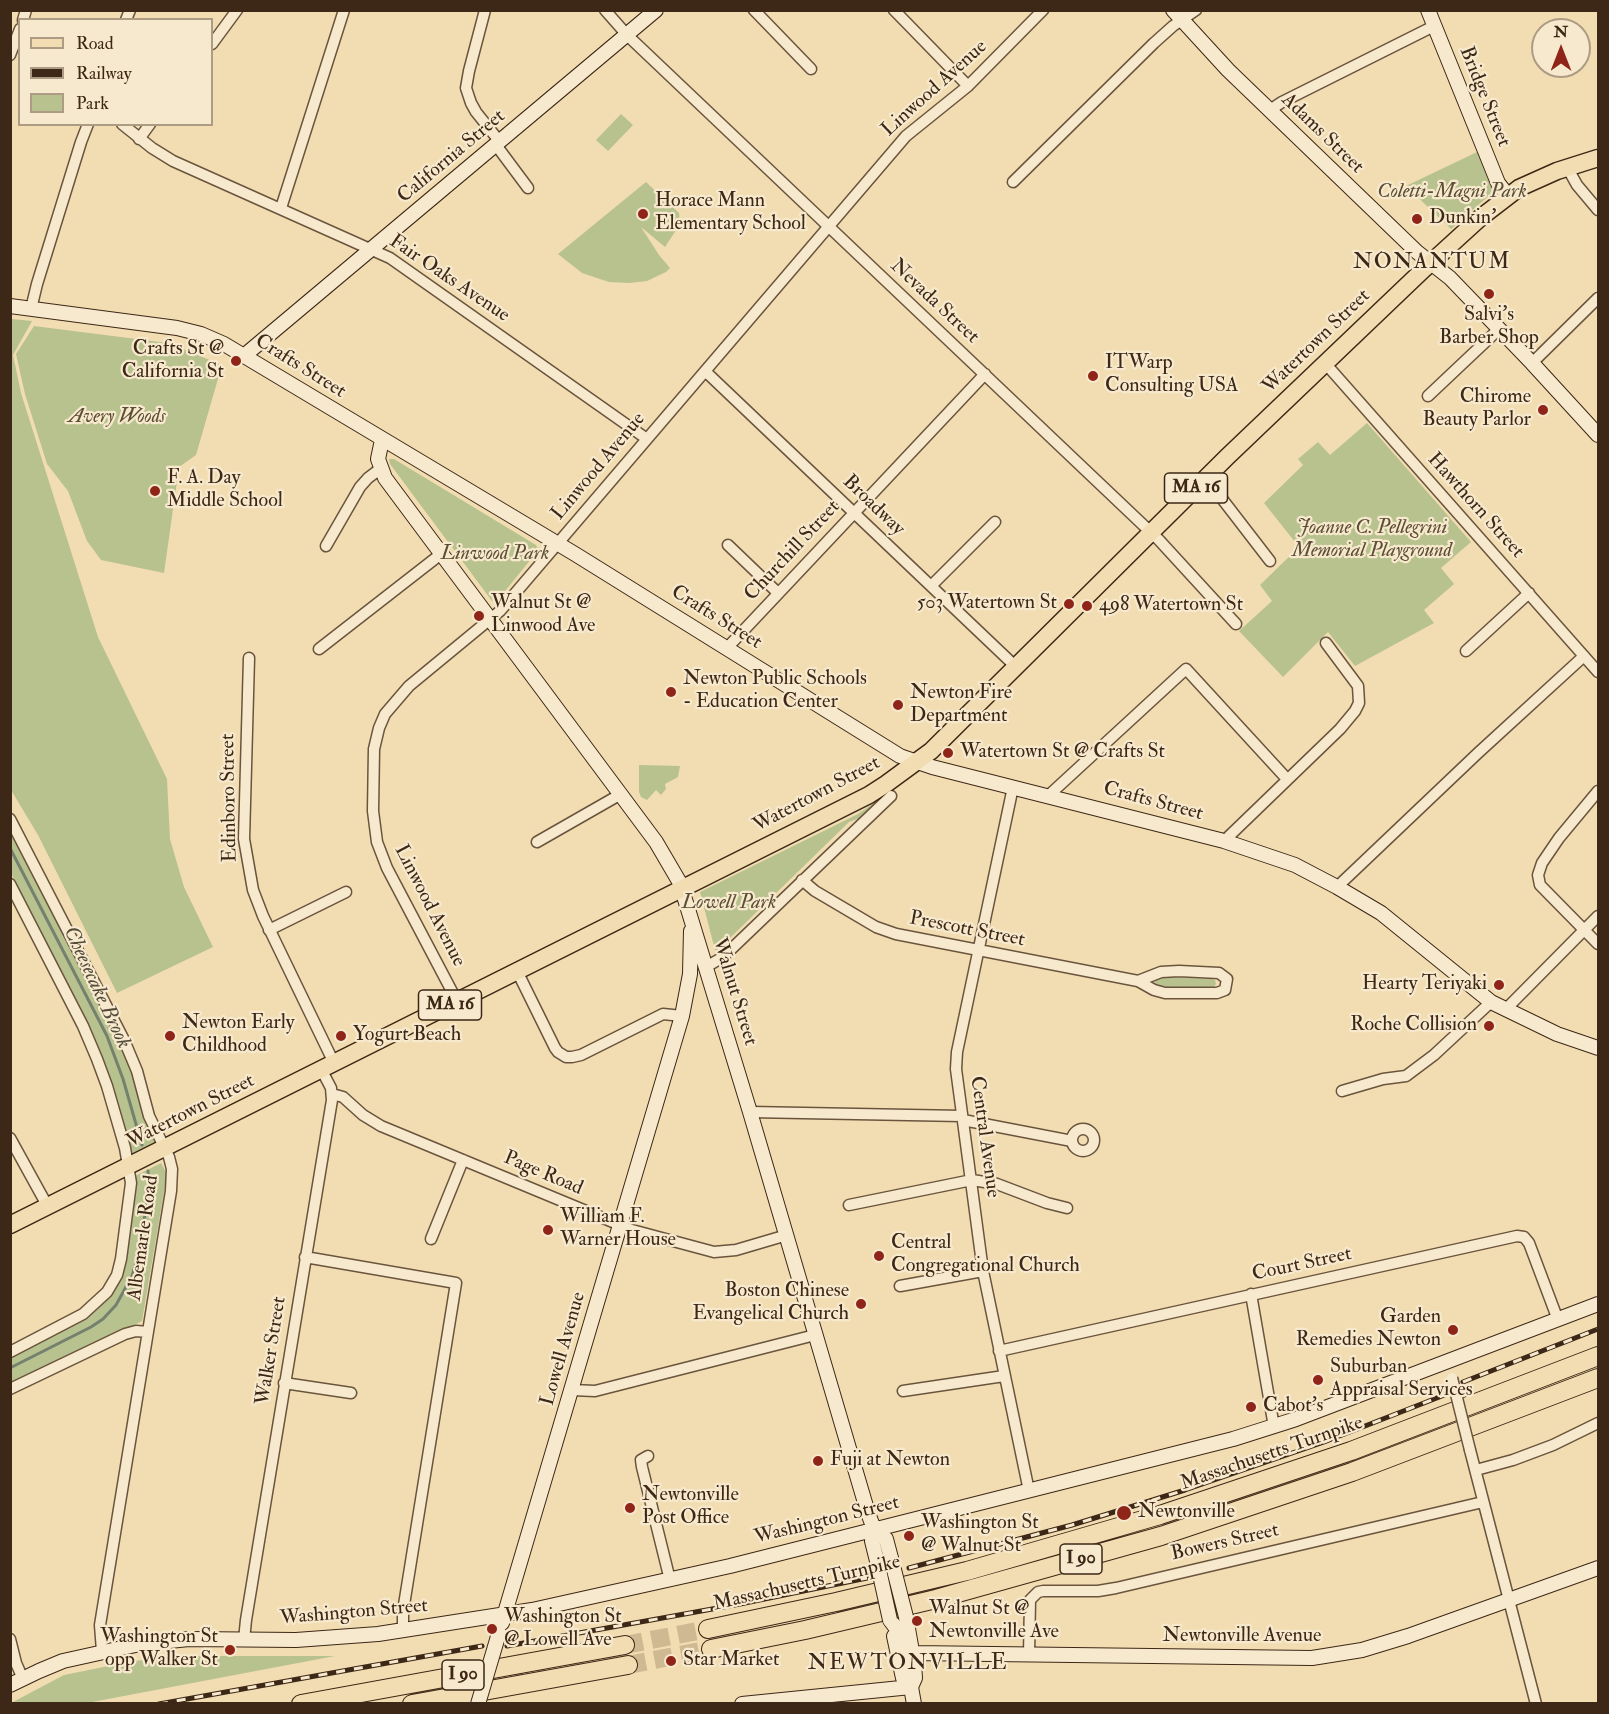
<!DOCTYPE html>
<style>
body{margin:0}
#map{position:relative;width:1609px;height:1714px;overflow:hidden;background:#f2ddb2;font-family:"IM FELL Double Pica",serif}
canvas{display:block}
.frame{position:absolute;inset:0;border:12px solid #3d2716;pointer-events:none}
.legend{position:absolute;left:18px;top:18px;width:195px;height:108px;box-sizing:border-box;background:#f7e9cd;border:2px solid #ad9b84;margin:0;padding:8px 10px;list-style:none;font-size:18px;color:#3d2716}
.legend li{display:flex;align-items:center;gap:12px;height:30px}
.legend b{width:30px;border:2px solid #ad9b84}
.north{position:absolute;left:1531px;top:18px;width:60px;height:60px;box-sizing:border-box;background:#f7e9cd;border:2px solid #ad9b84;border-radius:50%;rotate:0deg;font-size:16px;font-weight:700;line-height:24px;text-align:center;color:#3d2716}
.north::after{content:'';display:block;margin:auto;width:21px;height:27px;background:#8f2418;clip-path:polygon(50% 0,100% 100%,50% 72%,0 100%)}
</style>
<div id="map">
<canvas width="1609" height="1714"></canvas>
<div class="frame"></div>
<ul class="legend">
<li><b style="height:8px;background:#f2ddb2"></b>Road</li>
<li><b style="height:8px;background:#3d2716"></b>Railway</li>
<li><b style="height:16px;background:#b8c28e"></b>Park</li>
</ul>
<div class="north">N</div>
</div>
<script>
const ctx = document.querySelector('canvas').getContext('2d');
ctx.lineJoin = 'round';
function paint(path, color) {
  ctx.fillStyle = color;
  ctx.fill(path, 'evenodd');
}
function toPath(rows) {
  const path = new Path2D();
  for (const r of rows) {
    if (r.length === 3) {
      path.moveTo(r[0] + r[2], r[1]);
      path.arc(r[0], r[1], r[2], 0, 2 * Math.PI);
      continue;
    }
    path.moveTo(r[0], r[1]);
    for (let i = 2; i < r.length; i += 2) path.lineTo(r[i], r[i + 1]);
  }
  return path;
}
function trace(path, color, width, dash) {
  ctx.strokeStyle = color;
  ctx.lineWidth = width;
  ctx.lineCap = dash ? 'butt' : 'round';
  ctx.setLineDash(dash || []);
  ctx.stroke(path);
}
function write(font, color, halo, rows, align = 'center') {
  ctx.font = font + ' "IM FELL Double Pica",serif';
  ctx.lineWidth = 4.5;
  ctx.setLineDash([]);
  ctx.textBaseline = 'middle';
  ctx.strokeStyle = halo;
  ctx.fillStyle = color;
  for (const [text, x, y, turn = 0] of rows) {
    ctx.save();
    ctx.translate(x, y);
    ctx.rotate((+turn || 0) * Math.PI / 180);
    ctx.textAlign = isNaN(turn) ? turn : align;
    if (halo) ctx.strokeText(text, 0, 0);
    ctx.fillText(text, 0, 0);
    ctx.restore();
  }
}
const green = toPath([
 [621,114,633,125,608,151,596,140],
 [1477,152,1493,192,1451,229,1406,186],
 [646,182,679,213,680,224,665,247,641,227,659,255,670,268,666,272,647,281,629,283,609,282,582,273,558,254],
 [11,319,32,321,13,355,21,393,98,637,167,779,170,839,184,887,213,947,117,993,38,835,11,790],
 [34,326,168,343,222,365,196,455,179,467,164,573,101,560,87,541,68,491,47,464,25,394,16,354],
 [1367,423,1471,542,1441,568,1454,584,1424,610,1434,623,1355,666,1328,632,1283,677,1239,631,1272,601,1260,585,1299,547,1264,503,1303,465,1298,459,1318,442,1330,455],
 [389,459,394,459,536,545,538,549,536,553,497,601,492,601,390,464],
 [639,765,680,766,678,777,665,784,666,789,661,795,656,790,647,800,641,797,639,792],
 [885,795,860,818,849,822,730,938,720,952,715,950,700,892,858,814],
 [10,822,124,1040,160,1139,127,1156,117,1102,106,1067,11,873],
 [1159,977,1212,979,1215,980,1216,984,1212,989,1158,987,1154,981],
 [161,1163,167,1174,142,1321,11,1389,11,1351,83,1314,114,1279,131,1178],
 [188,1656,335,1656,87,1703,11,1703,64,1675,133,1661]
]);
const stream = toPath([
 [10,848,107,1036,123,1079,142,1145],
 [10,1368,91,1327,103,1319,116,1305,132,1276,138,1256,149,1191,148,1171]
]);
const highwayTunnel = toPath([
 [625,1645,708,1629],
 [628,1665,711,1649]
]);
const street = toPath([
 [485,10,469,71,466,88,471,103,476,112,500,142],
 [605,10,627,35,1159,540,1236,624],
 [754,10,811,69],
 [894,10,968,86],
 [23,20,26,10],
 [126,20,130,10],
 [212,44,237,10],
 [10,55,20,29],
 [1270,110,1282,102,1434,26],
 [122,124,152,148,173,161,390,258,647,439],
 [139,139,150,124],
 [496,145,528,188],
 [1567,167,1577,185,1598,210],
 [1013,182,1154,43,1173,26,1196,10],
 [281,208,344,10],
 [31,309,37,284,81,142,88,124],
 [1325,363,1598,672],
 [1532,363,1598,298],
 [705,371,1015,666],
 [1428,396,1499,329],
 [1206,478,1270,561],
 [728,545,778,593],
 [326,546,360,487,368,478,380,469],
 [931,586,995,522],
 [727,648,985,374],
 [319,649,441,554],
 [1466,651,1529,593],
 [249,658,244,839,253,890,263,916,334,1063],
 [1013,787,957,1052,956,1069,983,1271,1029,1491],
 [1598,791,1559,838,1542,863,1538,875,1540,885,1598,944],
 [1048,796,1186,669,1287,779],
 [10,819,124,1040,137,1071,149,1116,169,1157,172,1169,171,1191,100,1625,102,1651],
 [1224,841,1340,729,1355,711,1359,703,1358,686,1326,643],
 [537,842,621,794],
 [802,880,815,891,876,927,896,934,1138,981,1154,990,1165,993,1217,993,1225,990,1227,979,1219,973,1179,971,1161,972,1138,981],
 [10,884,83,1026,97,1059,107,1086,125,1148,131,1183,121,1259,117,1275,107,1292,83,1314,10,1352],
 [1337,887,1478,753,1584,656],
 [269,930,346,892],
 [706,967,723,957,891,796],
 [517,971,555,1048,558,1052,566,1057,572,1057,581,1055,663,1014,682,1016],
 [457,1001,387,868,377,842,373,811,374,749,379,728,385,714,409,686,500,611,906,136,968,86,1043,10],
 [1506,1009,1598,916],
 [1342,1091,1383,1079,1406,1076,1434,1055,1491,1002],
 [332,1094,343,1097,363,1115,381,1126,632,1230,714,1252,736,1250,787,1235],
 [750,1112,962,1116],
 [963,1120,1072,1141],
 [1083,1140,11],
 [10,1138,48,1207],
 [849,1205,972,1180,997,1184,1047,1203,1067,1208],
 [431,1239,463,1160],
 [305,1257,456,1283,403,1611,403,1631],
 [900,1286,983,1271],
 [1251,1294,1274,1427],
 [999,1351,1517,1236,1524,1237,1529,1243,1558,1320],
 [284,1383,351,1393],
 [10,1389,125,1334,136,1331,148,1332],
 [572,1390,595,1391,815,1335],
 [903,1391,1004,1376],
 [1470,1450,1536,1704],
 [648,1456,641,1460,642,1467,670,1580],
 [1476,1470,1513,1460,1553,1445,1598,1423],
 [10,1639,16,1663,23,1679],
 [244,1640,246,1620,332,1100,331,1088,321,1069],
 [1029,1655,1030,1600,1038,1592,1043,1591,1098,1591,1116,1588,1483,1502]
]);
const secondary = toPath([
 [1173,10,1228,70,1417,252,1450,278,1532,363,1598,435],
 [1428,10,1498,183,1508,196],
 [10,306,177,328,201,334,224,344,575,554,900,756,932,767,1224,841,1295,865,1337,887,1381,913,1491,1002,1557,1034,1598,1048],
 [245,355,656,10],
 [382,440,378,459,385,478,656,842,680,883,750,1112,868,1513,874,1529,886,1539,891,1558],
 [874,1529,872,1541,877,1561],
 [906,1617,914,1663,915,1678,911,1687,914,1704],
 [890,1620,896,1628,901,1645,913,1653,1312,1658,1362,1650,1408,1636,1598,1568],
 [502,1623,682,1016,690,974,691,931],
 [894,1636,903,1678,911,1687],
 [10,1685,39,1671,63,1661,140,1644,189,1639,296,1640,378,1634,532,1610,730,1566,1233,1439,1296,1419,1598,1304],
 [742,1704,911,1687]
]);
const primary = toPath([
 [10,1225,869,795,886,784,931,751,1227,457,1424,269,1480,218,1519,188,1557,171,1598,158]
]);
const highway = toPath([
 [708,1629,836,1602,967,1571,1160,1515,1351,1451,1598,1356],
 [711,1649,805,1630,936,1599,1161,1536,1352,1472,1598,1378],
 [301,1704,625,1645],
 [412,1704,628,1665]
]);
const rail = toPath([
 [1463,1382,1598,1329],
 [909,1568,1072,1525,1185,1490,1324,1442,1447,1394],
 [507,1646,740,1604,867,1578],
 [159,1704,482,1646]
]);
const streetBridge = toPath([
 [1452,1378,1470,1450]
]);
const secondaryBridge = toPath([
 [891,1558,906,1617],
 [877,1561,890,1620],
 [478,1704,499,1633]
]);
const markers = [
 [643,214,6,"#8f2418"],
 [1417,219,6,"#8f2418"],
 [1489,294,6,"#8f2418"],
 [236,361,6,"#8f2418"],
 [1093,376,6,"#8f2418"],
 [1543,410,6,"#8f2418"],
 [155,491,6,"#8f2418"],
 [1069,604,6,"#8f2418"],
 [1087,606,6,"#8f2418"],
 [479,616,6,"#8f2418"],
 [671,692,6,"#8f2418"],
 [898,705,6,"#8f2418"],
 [948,753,6,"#8f2418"],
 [1499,985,6,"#8f2418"],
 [1489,1026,6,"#8f2418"],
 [170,1036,6,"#8f2418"],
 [341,1036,6,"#8f2418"],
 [548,1230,6,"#8f2418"],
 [879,1256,6,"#8f2418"],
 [861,1304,6,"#8f2418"],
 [1453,1330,6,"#8f2418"],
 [1318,1380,6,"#8f2418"],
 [1251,1407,6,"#8f2418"],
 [818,1461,6,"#8f2418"],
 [630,1508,6,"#8f2418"],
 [1124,1513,8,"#8f2418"],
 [909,1536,6,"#8f2418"],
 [917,1621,6,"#8f2418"],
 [492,1629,6,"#8f2418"],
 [230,1650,6,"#8f2418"],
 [671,1661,6,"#8f2418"]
];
const shields = [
 [1196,488,63],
 [450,1005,63],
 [1081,1559,42],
 [463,1675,42]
];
const shieldNames = [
 ["MA 16",1196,488],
 ["MA 16",450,1005],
 ["I 90",1081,1559],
 ["I 90",463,1675]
];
const streetNames = [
 ["Linwood Avenue",935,89,-42],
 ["Bridge Street",1484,97,68],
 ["Adams Street",1322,134,44],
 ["California Street",452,157,-40],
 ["Fair Oaks Avenue",449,279,34],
 ["Nevada Street",934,302,43],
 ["Watertown Street",1317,342,-44],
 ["Crafts Street",300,367,32],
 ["Linwood Avenue",599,467,-50],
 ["Broadway",873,506,44],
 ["Hawthorn Street",1475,506,48],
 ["Churchill Street",793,551,-47],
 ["Crafts Street",716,618,32],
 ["Watertown Street",817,795,-28],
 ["Edinboro Street",230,798,-91],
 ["Crafts Street",1153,802,15],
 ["Linwood Avenue",429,906,63],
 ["Prescott Street",967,930,11],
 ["Walnut Street",734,992,73],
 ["Watertown Street",191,1112,-27],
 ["Central Avenue",984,1137,82],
 ["Page Road",543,1174,23],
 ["Albemarle Road",144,1238,-82],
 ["Court Street",1302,1265,-12],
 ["Lowell Avenue",564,1349,-74],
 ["Walker Street",272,1351,-81],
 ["Massachusetts Turnpike",1272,1454,-19],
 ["Washington Street",827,1521,-14],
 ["Bowers Street",1225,1543,-13],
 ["Massachusetts Turnpike",807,1584,-13],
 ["Washington Street",354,1613,-5],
 ["Newtonville Avenue",1242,1637]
];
const parkNames = [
 ["Coletti-Magni Park",1452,193],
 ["Avery Woods",117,418],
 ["Joanne C. Pellegrini",1372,529],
 ["Memorial Playground",1372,552],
 ["Linwood Park",495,555],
 ["Lowell Park",729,904]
];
const poiNames = [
 ["Horace Mann",655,202],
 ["Elementary School",655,225],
 ["Dunkin'",1429,219],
 ["Salvi's",1489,316,"center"],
 ["Barber Shop",1489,339,"center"],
 ["Crafts St @",224,350,"right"],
 ["California St",224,373,"right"],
 ["ITWarp",1105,364],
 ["Consulting USA",1105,387],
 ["Chirome",1531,398,"right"],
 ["Beauty Parlor",1531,421,"right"],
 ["F. A. Day",167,479],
 ["Middle School",167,502],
 ["Walnut St @",491,604],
 ["Linwood Ave",491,627],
 ["503 Watertown St",1057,604,"right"],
 ["498 Watertown St",1099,606],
 ["Newton Public Schools",683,680],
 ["- Education Center",683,703],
 ["Newton Fire",910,694],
 ["Department",910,717],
 ["Watertown St @ Crafts St",960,753],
 ["Hearty Teriyaki",1487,985,"right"],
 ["Newton Early",182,1024],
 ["Childhood",182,1047],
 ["Roche Collision",1477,1026,"right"],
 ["Yogurt Beach",353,1036],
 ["William F.",560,1218],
 ["Warner House",560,1241],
 ["Central",891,1244],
 ["Congregational Church",891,1267],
 ["Boston Chinese",849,1292,"right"],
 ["Evangelical Church",849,1315,"right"],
 ["Garden",1441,1318,"right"],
 ["Remedies Newton",1441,1341,"right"],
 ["Suburban",1330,1368],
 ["Appraisal Services",1330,1391],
 ["Cabot's",1263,1407],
 ["Fuji at Newton",830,1461],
 ["Newtonville",642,1496],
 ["Post Office",642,1519],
 ["Newtonville",1138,1513],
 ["Washington St",921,1524],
 ["@ Walnut St",921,1547],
 ["Walnut St @",929,1610],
 ["Newtonville Ave",929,1633],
 ["Washington St",504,1618],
 ["@ Lowell Ave",504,1641],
 ["Washington St",218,1638,"right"],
 ["opp Walker St",218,1661,"right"],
 ["Star Market",683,1661]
];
const waterNames = [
 ["Cheesecake Brook",96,988,65]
];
const quarterNames = [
 ["NONANTUM",1432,263],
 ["NEWTONVILLE",908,1664]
];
paint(green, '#b8c28e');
trace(stream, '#75806f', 3);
trace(highwayTunnel, '#ceb993', 18, [18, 9]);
trace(street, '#6a543d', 13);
trace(secondary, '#3d2716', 16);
trace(primary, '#3d2716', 19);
trace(highway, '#3d2716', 20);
trace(street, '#f7e9cd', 10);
trace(secondary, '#f7e9cd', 14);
trace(primary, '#f2ddb2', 16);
trace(highway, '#f2ddb2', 18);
trace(rail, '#3d2716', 5);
trace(rail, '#f7e9cd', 3, [9]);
trace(streetBridge, '#6a543d', 13, []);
trace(secondaryBridge, '#3d2716', 16, []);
trace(streetBridge, '#f7e9cd', 10);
trace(secondaryBridge, '#f7e9cd', 14);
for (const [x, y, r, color] of markers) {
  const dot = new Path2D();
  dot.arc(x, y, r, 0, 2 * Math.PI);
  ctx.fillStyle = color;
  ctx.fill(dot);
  trace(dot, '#f7e9cd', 2);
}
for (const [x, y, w] of shields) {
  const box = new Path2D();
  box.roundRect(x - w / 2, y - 15, w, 30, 4.5);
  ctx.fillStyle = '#f7e9cd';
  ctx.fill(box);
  trace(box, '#3d2716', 1.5);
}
write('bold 18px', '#3d2716', null, shieldNames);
write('20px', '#3d2716', '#f7e9cd', streetNames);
write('italic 20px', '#5c4e34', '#f7e9cd', parkNames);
write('20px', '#3d2716', '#f7e9cd', poiNames, 'left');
write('italic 21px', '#544c3b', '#f7e9cd', waterNames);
ctx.letterSpacing = '1.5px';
write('22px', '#3d2716', '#f7e9cd', quarterNames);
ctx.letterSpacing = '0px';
</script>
